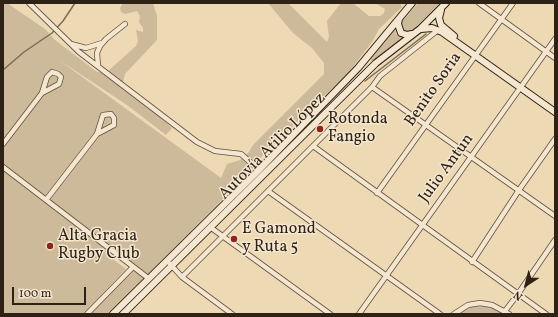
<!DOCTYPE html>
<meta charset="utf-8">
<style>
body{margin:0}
#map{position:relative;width:558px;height:317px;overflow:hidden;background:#eed9b5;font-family:Vollkorn,serif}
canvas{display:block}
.frame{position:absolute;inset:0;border:4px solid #2e2216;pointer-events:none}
.north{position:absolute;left:506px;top:265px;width:40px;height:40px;-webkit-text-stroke:3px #f4e6cf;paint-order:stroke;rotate:216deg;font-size:11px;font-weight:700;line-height:16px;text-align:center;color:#2e2216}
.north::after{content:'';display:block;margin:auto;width:14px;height:18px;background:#2e2216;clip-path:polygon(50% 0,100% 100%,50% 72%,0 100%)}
.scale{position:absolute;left:12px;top:287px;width:74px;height:18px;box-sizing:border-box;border:2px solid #2e2216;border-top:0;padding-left:5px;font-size:12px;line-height:14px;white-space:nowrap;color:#2e2216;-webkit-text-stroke:3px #f4e6cf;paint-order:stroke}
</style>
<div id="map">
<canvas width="558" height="317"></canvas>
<div class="frame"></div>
<div class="north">N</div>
<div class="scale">100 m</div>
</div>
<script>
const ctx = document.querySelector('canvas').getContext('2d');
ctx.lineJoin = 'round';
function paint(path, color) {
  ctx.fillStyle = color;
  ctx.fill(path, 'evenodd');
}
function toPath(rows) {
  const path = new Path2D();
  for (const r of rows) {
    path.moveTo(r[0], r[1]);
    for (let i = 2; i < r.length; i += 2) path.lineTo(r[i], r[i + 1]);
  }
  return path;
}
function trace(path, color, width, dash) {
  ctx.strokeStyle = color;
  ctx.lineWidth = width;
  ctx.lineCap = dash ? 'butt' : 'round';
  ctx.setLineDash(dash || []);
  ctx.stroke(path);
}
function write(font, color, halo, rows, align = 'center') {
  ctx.font = font + ' Vollkorn,serif';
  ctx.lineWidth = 3;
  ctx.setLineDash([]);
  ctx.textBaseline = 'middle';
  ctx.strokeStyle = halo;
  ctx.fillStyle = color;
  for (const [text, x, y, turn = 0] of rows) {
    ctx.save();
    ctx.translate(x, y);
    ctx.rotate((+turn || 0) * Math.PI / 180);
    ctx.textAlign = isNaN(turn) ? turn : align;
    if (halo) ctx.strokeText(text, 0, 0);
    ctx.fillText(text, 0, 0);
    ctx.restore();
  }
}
const green = toPath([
 [3,3,7,3,45,29,55,40,97,72,107,72,136,46,138,41,136,30,143,32,143,28,139,22,140,16,137,11,125,14,121,12,120,8,123,3,153,3,157,16,157,40,125,74,123,82,172,128,166,135,127,105,59,60,221,178,227,164,240,160,249,152,253,145,324,74,324,63,312,48,293,33,268,3,288,3,327,42,329,37,327,21,341,3,354,4,369,16,380,16,384,13,385,9,375,3,400,3,402,7,379,29,372,42,348,73,261,157,218,204,109,314,90,314,136,266,116,250,106,254,126,269,83,314,3,314],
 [418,3,440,3,412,31,408,33,404,32,401,23],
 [395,27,396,34,404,38,373,63,370,59],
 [483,306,495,309,503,314,458,314,470,307]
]);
const stream = toPath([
 [3,70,24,52,52,33,63,21,75,3],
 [365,81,426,34]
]);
const minor = toPath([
 [29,3,79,52,197,142,215,151,241,154,259,170],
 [479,3,555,58],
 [71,44,86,48,102,43],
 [98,66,97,53,100,46,106,39,125,24],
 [372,87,555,216],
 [3,144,42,93,47,77,52,72,58,74,61,77,59,84,42,93],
 [313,146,546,314],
 [3,167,148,278],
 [268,191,440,314],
 [377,193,513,3],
 [46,200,97,134,103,115,111,114,114,118,114,125,97,134],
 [210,227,330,314],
 [472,262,519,190,555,139],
 [170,264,182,277,232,314],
 [182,277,372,87,380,76,438,30],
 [505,311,518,294,555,240],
 [87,314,133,267],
 [359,314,555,39],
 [454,314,468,305,480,303,492,305,509,314]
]);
const secondary = toPath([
 [441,10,439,18,441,25,454,36],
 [399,19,398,24,401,33,407,35,412,34],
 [421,29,432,28,442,32,555,112],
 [113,314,259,170,358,68,412,3],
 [123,314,376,63,420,29,446,3]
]);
const markers = [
 [320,129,4,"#8f2418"],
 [234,239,4,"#8f2418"],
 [50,246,4,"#8f2418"]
];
const streetNames = [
 ["Benito Soria",434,90,-55],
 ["Autovía Atilio López",273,147,-45],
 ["Julio Antun",447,169,-54]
];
const poiNames = [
 ["Rotonda",328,120],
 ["Fangio",328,138],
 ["E Gamond",242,230],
 ["y Ruta 5",242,248],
 ["Alta Gracia",58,237],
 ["Rugby Club",58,255]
];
paint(green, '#cdba9a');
trace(stream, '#7a6b55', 1.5);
trace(minor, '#5e503e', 6);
trace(secondary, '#2e2216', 8);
trace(minor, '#f4e6cf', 4.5);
trace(secondary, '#f4e6cf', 6);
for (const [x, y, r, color] of markers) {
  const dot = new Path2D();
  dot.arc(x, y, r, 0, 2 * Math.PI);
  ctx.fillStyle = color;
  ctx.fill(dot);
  trace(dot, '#f4e6cf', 1.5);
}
write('16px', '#2e2216', '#f4e6cf', streetNames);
write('16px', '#2e2216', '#f4e6cf', poiNames, 'left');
</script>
